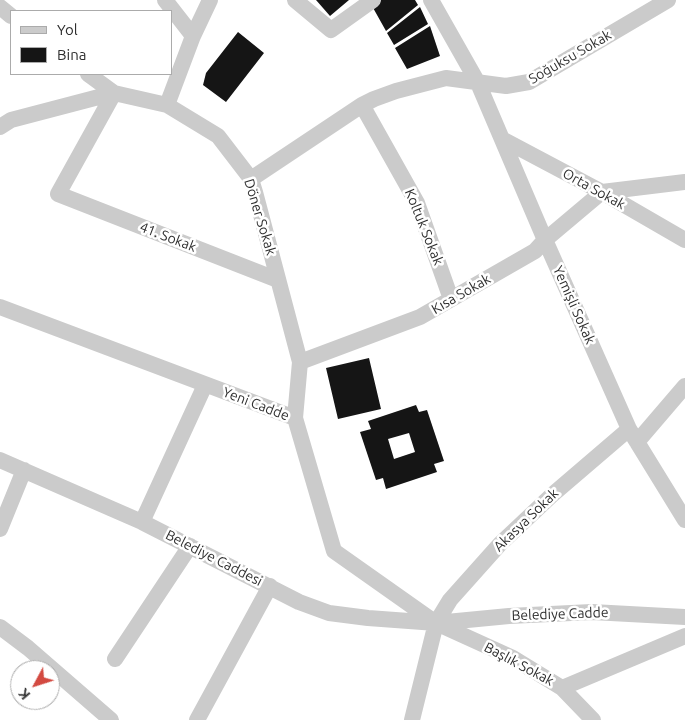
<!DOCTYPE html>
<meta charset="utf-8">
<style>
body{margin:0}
#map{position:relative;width:685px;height:720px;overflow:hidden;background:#fff;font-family:Ubuntu,sans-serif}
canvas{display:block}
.legend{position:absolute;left:10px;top:10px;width:162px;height:65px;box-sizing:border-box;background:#fff;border:1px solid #ababab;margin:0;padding:6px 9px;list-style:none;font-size:15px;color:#2e2e2e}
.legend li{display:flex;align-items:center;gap:10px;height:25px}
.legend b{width:25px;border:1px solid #ababab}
.north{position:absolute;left:10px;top:660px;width:50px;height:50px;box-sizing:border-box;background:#fff;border:1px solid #ababab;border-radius:50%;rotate:230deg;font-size:14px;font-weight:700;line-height:20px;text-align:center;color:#2e2e2e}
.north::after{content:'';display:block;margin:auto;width:18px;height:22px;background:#d34a41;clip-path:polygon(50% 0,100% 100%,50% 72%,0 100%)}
</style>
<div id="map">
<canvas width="685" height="720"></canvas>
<ul class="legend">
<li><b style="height:6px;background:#cbcbcb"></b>Yol</li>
<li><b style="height:14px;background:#151515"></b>Bina</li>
</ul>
<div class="north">K</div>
</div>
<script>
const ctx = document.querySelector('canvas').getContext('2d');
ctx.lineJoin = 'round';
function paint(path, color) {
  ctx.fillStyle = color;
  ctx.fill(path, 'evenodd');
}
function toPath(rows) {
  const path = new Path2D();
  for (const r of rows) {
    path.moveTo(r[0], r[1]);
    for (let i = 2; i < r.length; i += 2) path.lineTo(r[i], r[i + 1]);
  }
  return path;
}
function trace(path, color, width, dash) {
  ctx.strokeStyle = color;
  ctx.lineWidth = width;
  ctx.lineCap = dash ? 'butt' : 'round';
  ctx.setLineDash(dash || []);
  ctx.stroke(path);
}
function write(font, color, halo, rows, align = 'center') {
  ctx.font = font + ' Ubuntu,sans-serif';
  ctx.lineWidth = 5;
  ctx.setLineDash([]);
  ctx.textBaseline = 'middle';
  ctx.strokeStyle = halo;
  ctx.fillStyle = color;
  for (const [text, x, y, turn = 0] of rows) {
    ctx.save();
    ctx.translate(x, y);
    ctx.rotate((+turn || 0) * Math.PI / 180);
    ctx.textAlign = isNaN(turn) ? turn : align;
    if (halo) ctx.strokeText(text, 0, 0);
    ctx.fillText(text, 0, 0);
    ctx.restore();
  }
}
const building = toPath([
 [316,0,349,0,330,16],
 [380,0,415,0,418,5,386,31,372,6],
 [420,7,428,24,394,45,387,33],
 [430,26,440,56,407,69,395,48],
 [238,32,264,53,226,102,203,85,206,73],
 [369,358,381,409,338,419,326,368],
 [416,405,419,412,427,410,444,461,434,464,437,472,386,489,383,478,376,480,360,432,371,429,368,421],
 [409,433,415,452,394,459,388,439]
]);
const minor = toPath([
 [165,0,193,36],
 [295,0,331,30,373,0],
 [431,0,478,83,545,240,629,429,685,520],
 [0,7,11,16],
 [88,74,114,93,58,194,278,280],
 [167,105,193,36,210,0],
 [362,105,417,203,451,299],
 [0,127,11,120,114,93,167,105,218,136,251,179,255,192,300,362,295,418],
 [502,139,602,192,685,240],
 [251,179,362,105,374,99,396,91,446,78,506,86,529,82,668,0],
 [0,307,295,418,334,551,436,623,513,658,562,688,593,720],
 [300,362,420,317,535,251,545,240,602,192,685,182],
 [637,442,685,386],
 [0,460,142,522,299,602,329,613,368,618,436,623,509,616,592,612,685,617],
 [142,522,205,385],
 [0,529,24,470],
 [0,627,28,648,111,720],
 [115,659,190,546],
 [562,688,685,636],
 [197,720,270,586],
 [412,720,436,623,450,600,500,544,552,495,629,429]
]);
const streetNames = [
 ["Soğuksu Sokak",570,57,-30],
 ["Orta Sokak",594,189,29],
 ["Döner Sokak",260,217,73],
 ["Koltuk Sokak",424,227,68],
 ["41. Sokak",168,237,21],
 ["Kısa Sokak",461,294,-30],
 ["Yemişli Sokak",574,305,66],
 ["Yeni Cadde",256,404,21],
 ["Akasya Sokak",526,520,-44],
 ["Belediye Caddesi",214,558,27],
 ["Belediye Cadde",560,614,-2],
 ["Başlık Sokak",519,664,28]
];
paint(building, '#151515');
trace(minor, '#cbcbcb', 16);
write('14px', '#2e2e2e', '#fff', streetNames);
</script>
